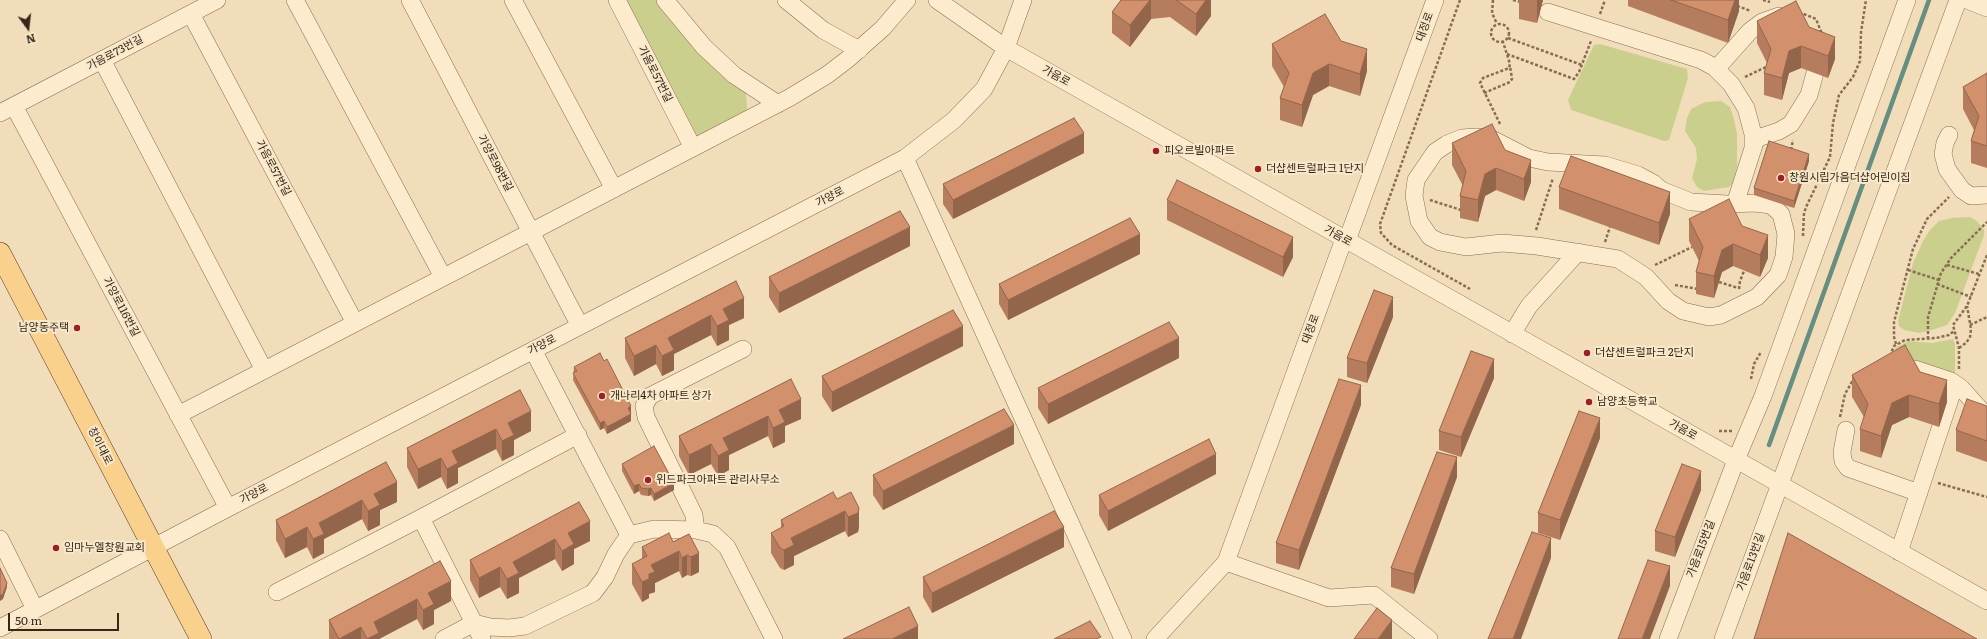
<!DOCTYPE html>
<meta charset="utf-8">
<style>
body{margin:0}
#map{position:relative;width:1987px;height:639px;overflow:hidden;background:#f1ddba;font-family:Literata,serif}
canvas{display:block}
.north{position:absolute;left:8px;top:8px;width:40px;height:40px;-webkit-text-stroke:3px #f8e8ca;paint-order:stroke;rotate:165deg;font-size:11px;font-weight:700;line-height:16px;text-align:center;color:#362619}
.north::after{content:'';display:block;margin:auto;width:14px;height:18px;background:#362619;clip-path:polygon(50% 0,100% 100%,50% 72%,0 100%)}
.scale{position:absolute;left:8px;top:613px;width:111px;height:18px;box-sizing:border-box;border:2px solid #362619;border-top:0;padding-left:5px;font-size:12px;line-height:14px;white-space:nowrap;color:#362619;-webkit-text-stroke:3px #f8e8ca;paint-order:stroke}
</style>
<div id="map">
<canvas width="1987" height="639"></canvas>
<div class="north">N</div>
<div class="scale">50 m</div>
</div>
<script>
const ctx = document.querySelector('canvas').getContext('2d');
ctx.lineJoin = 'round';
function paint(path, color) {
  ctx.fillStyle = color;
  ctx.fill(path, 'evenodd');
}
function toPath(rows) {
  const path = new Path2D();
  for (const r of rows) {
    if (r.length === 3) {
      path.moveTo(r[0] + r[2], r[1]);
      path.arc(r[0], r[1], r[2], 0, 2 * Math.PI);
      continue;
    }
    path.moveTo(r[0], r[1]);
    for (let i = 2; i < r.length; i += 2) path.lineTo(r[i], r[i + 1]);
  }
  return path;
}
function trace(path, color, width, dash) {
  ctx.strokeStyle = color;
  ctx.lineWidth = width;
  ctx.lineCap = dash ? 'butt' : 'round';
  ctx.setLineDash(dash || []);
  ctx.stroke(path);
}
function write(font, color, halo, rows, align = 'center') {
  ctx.font = font + ' Literata,"Noto Sans KR",serif';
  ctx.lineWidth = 4;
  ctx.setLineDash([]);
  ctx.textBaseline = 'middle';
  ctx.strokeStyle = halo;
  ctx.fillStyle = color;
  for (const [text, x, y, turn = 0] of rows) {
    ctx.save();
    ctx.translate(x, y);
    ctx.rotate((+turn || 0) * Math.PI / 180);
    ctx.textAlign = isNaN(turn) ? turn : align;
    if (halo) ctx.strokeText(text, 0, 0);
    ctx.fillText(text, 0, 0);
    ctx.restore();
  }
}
const green = toPath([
 [617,0,665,0,745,82,748,119,693,148],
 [1600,44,1687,69,1688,78,1669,140,1664,141,1571,110,1568,100,1592,49,1594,45],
 [1721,101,1730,107,1734,119,1737,134,1737,166,1734,182,1729,187,1704,191,1697,187,1692,178,1697,159,1696,148,1685,131,1687,118,1691,109,1705,102],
 [1970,217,1977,221,1984,230,1984,235,1955,313,1947,325,1935,329,1919,333,1904,330,1899,326,1898,321,1913,263,1923,241,1930,230,1939,221,1952,218],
 [1953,339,1955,344,1955,378,1893,353,1896,347,1909,341,1932,343]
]);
const stream = toPath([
 [1769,445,1929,0]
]);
const path = toPath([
 [1460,0,1380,224,1381,233,1392,245,1470,289],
 [1493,0,1492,13,1497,24],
 [1513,0,1521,2],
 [1763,0,1770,2],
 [1737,6,1751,11],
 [1799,12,1816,19,1822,34],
 [1600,14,1605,0],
 [1500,33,9],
 [1508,38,1582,65],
 [1507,54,1574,79,1579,72,1591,41],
 [1745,77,1768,66],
 [1484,93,1510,82,1512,79,1510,66],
 [1500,124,1480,83,1483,78,1509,68,1510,64,1503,42],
 [1791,150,1793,140],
 [1430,200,1461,210],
 [1536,230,1553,178],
 [1803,236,1804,213,1807,205,1830,157,1833,123,1839,95,1853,77,1860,61,1861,32,1866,0],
 [1605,242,1610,227],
 [1655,265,1692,247],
 [1947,265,1979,274],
 [1908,270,1939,280],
 [1719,282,1738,288],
 [1937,284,1971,297],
 [1675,285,1698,289],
 [1739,289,1740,281,1744,271],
 [1970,325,1987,317],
 [1928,339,1928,317,1941,273,1951,258,1987,222],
 [1896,344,1894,337,1894,322,1913,249,1927,219,1949,197],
 [1959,348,1966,343,1970,337,1971,329,1967,306],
 [1890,356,1894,346,1905,340,1936,338,1949,335,1954,331],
 [1959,369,1959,348,1953,325,1967,306,1987,255],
 [1751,379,1754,364,1761,352],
 [1840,417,1845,394,1853,380],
 [1719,431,1732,431],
 [1938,483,1987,497]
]);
const minor = toPath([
 [295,0,443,277],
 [410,0,580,326],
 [513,0,614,189],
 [617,0,693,148],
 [665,0,704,47,734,75,778,104],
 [786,0,823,30,859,50],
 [937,0,1006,48,1987,601],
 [1967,0,1987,8],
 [1548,12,1701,60,1714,67,1731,84,1746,108,1753,134,1753,149],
 [191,14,355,323],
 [102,60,264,370],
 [1716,69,1750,31,1762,22,1779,16],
 [14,106,228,508],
 [0,113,217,0],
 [1949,135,1945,143,1943,154,1947,169,1962,190,1971,196,1987,195],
 [1476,137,1490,138,1529,158,1548,162,1605,165,1638,175,1653,183,1661,190,1691,202,1727,204,1755,203,1771,205,1781,214,1786,234,1784,257,1778,275,1757,297,1721,315,1709,317,1683,311,1668,301,1646,277,1618,259,1537,246,1502,243,1466,247,1440,242,1430,237,1419,221,1414,196,1416,180,1435,152,1447,144,1462,138,1476,137],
 [905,158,1123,639],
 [1735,204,1755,142,1758,138,1779,131,1791,124,1809,95,1815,73],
 [1512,334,1529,306,1578,252],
 [533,350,629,535],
 [1915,369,1951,381,1961,388,1987,417],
 [178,415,789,98,827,75,848,59,883,28,907,0],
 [1846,430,1842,452,1843,461,1848,468,1919,493],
 [696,530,694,515,646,417,644,406,650,396,743,349],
 [0,539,35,609],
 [1899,552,1955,384],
 [1226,562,1329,598,1374,595,1429,639],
 [277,592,421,518],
 [0,628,228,508,905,158,954,120,984,89,1006,48,1023,0],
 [444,639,474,623,490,627,509,628,525,626,593,593,605,577,616,554,629,535,654,529,696,530,713,534,727,547,774,639],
 [482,639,421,518,578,435],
 [1155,639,1226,562,1344,239,1349,235,1435,0],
 [1668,639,1736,460,1763,396,1907,0],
 [1723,639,1958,0]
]);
const major = toPath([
 [0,253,201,639]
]);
const wall = toPath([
 [1121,0,1211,0,1211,16,1196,36,1170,17,1151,19,1130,47,1112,33,1112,12],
 [1519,0,1543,0,1537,23,1519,19],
 [1628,0,1739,0,1739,11,1728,43,1628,6],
 [1757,21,1809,27,1835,59,1828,78,1801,68,1789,73,1782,100,1764,95,1764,73,1767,63,1757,43],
 [1341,41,1367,71,1360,96,1329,86,1313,95,1302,127,1280,120,1280,98,1284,87,1272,66,1272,44],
 [1987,73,1987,168,1971,163,1971,141,1974,130,1963,109,1963,87],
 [1452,143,1505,150,1531,182,1524,201,1496,190,1485,196,1478,222,1460,218,1460,196,1463,186,1452,165],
 [1084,153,953,219,943,204,943,184],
 [1809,161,1794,208,1754,195,1754,188],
 [1559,187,1670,214,1659,245,1559,209],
 [1167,200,1293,257,1283,277,1167,220],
 [1689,219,1742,226,1768,258,1760,277,1733,266,1722,272,1714,298,1696,294,1696,272,1699,261,1689,241],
 [910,246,779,313,769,297,769,277],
 [1140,254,1008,320,999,304,999,284],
 [736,281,744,318,729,325,729,340,717,346,711,335,674,354,674,370,662,376,656,364,634,376,625,358,625,338],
 [1393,317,1367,383,1347,377,1347,358],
 [963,346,832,412,822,396,822,376],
 [1179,358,1048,424,1038,408,1038,388],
 [574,367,631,413,631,421,607,434,604,428,600,430,573,380],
 [1920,372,1947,402,1939,427,1909,417,1892,425,1881,458,1860,451,1860,429,1864,417,1852,397,1852,375],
 [1494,378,1461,457,1439,450,1439,431],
 [791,379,801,419,785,426,785,442,773,448,768,436,729,455,729,470,718,476,711,464,689,475,679,456,679,436],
 [520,390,531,431,514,440,514,455,502,461,496,449,458,468,458,483,447,489,441,477,418,489,407,467,407,448],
 [1361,405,1299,570,1276,563,1276,543],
 [1987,406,1987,462,1956,451,1956,430],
 [1600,438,1560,540,1538,533,1538,513],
 [1014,444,883,510,873,495,873,475],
 [386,462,397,502,380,510,380,525,368,531,362,519,324,539,324,553,313,559,307,547,285,558,276,540,276,520],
 [622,464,674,490,654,501,651,495,648,496,641,495,639,491,634,494,622,471],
 [1216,474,1108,531,1099,515,1099,495],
 [1457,477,1414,594,1391,587,1391,568],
 [1701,490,1675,557,1655,551,1655,531],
 [837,499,859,527,858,532,848,537,845,531,794,556,794,565,784,570,780,568,771,553,771,533,781,528,781,520],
 [579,502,590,541,574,549,574,564,562,571,555,559,519,578,519,593,507,599,500,587,479,598,470,580,470,560],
 [689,534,699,572,691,576,687,575,682,578,679,571,655,583,655,592,649,594,649,598,642,602,632,584,632,564,642,559,642,547,673,542],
 [1064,547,932,613,923,597,923,577],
 [440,561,451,601,434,610,434,624,423,630,417,619,379,639,329,639,329,620]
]);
const shadedWall = toPath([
 [1150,0,1151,0,1151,19,1130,47,1130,25],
 [1206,0,1211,0,1211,16,1196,36,1196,14],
 [1537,0,1543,0,1537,23],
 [1735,0,1739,0,1739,11,1728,43,1728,20],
 [1835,37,1835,59,1828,78,1828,56],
 [1801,46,1801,68,1789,73,1782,100,1782,78,1789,51],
 [1367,49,1367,71,1360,96,1360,74],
 [1329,64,1329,86,1313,95,1302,127,1302,105,1313,73],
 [1084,133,1084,153,953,219,953,200],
 [1809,154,1809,161,1794,208,1794,201],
 [1531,160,1531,182,1524,201,1524,179],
 [1496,168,1496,190,1485,196,1478,222,1478,200,1485,174],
 [1670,192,1670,214,1659,245,1659,223],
 [910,227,910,246,779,313,779,293],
 [1140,234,1140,254,1008,320,1008,300],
 [1768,235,1768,258,1760,277,1760,255],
 [1293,237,1293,257,1283,277,1283,257],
 [1733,244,1733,266,1722,272,1714,298,1714,276,1722,250],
 [1393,297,1393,317,1367,383,1367,363],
 [744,298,744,318,729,325,729,340,717,346,717,326,723,309],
 [711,315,711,335,674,354,674,370,662,376,662,356,668,338],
 [963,326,963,346,832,412,832,392],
 [1179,338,1179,358,1048,424,1048,404],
 [656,345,656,364,634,376,634,356],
 [1494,359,1494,378,1461,457,1461,437],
 [1947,380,1947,402,1939,427,1939,404],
 [1361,385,1361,405,1299,570,1299,550],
 [1909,395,1909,417,1892,425,1881,458,1881,436,1892,403],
 [801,399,801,419,785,426,785,442,773,448,773,428,779,410],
 [631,406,631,413,628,415,628,408],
 [531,411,531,431,514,440,514,455,502,461,502,441,508,423],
 [631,414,631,421,607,434,607,427],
 [768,416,768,436,729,455,729,470,718,476,718,456,723,438],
 [1600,418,1600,438,1560,540,1560,520],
 [604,421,604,428,600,430,600,423],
 [1014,425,1014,444,883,510,883,491],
 [496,429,496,449,458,468,458,483,447,489,447,469,452,451],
 [711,444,711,464,689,475,689,455],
 [1216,454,1216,474,1108,531,1108,511],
 [1457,457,1457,477,1414,594,1414,574],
 [441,458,441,477,418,489,418,469],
 [1701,471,1701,490,1675,557,1675,537],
 [397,482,397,502,380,510,380,525,368,531,368,511,374,494],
 [674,483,674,490,654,501,654,494],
 [639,484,639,491,634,494,634,486],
 [651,488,651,495,648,496,648,489],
 [362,500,362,519,324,539,324,553,313,559,313,539,319,523],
 [859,508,859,527,858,532,848,537,848,517],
 [845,511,845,531,794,556,794,565,784,570,784,550,791,538],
 [590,521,590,541,574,549,574,564,562,571,562,551,568,533],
 [307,527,307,547,285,558,285,539],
 [1064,527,1064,547,932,613,932,593],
 [1551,538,1551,558,1521,639,1513,639],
 [555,539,555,559,519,578,519,593,507,599,507,579,513,562],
 [679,551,679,571,655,583,655,592,649,594,649,598,642,602,642,582,649,574,651,565],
 [699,553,699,572,691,576,691,557],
 [687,555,687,575,682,578,682,558],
 [1670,566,1670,586,1650,639,1642,639],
 [500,567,500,587,479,598,479,578],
 [451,581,451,601,434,610,434,624,423,630,423,610,428,593],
 [7,583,7,587,3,599,0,601,0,596],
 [417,599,417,619,379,639,367,639,374,622],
 [1392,620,1392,639,1378,639],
 [918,626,918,639,892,639],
 [361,627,361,639,340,639]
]);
const building = toPath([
 [1121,0,1150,0,1130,25,1112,12,1121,0],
 [1176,0,1206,0,1196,14,1176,0],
 [1671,0,1735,0,1728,20,1671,0],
 [1796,1,1809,27,1835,37,1828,56,1801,46,1789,51,1782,78,1764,73,1771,49,1757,21,1796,1],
 [1325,14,1341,41,1367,49,1360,74,1329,64,1313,73,1302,105,1280,98,1289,73,1272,44,1325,14],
 [1987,73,1987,146,1971,141,1979,116,1963,87,1987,73],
 [1074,118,1084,133,953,200,943,184,1074,118],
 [1492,124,1505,150,1531,160,1524,179,1496,168,1485,174,1478,200,1460,196,1466,171,1452,143,1492,124],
 [1769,141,1809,154,1794,201,1754,188,1769,141],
 [1571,156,1670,192,1659,223,1559,187,1571,156],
 [1177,180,1293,237,1283,257,1167,200,1177,180],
 [1729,199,1742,226,1768,235,1760,255,1733,244,1722,250,1714,276,1696,272,1703,247,1689,219,1729,199],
 [900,211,910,227,779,293,769,277,900,211],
 [1130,218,1140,234,1008,300,999,284,1130,218],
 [736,281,744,298,723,309,729,320,717,326,711,315,668,338,674,350,662,356,656,345,634,356,625,338,736,281],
 [1374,290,1393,297,1367,363,1347,358,1374,290],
 [953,310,963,326,832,392,822,376,953,310],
 [1169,322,1179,338,1048,404,1038,388,1169,322],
 [1905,345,1920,372,1947,380,1939,404,1909,395,1892,403,1881,436,1860,429,1868,404,1852,375,1905,345],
 [1471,351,1494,359,1461,437,1439,431,1471,351],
 [600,353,604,361,607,359,631,406,628,408,631,414,607,427,604,421,600,423,573,373,577,371,574,367,600,353],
 [791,379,801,399,779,410,785,422,773,428,768,416,723,438,729,450,718,456,711,444,689,455,679,436,791,379],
 [1339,379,1361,385,1299,550,1276,543,1339,379],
 [520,390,531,411,508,423,514,435,502,441,496,429,452,451,458,463,447,469,441,458,418,469,407,448,520,390],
 [1967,399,1987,406,1987,441,1956,430,1967,399],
 [1004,409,1014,425,883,491,873,475,1004,409],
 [1579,411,1600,418,1560,520,1538,513,1579,411],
 [1209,439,1216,454,1108,511,1099,495,1209,439],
 [654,446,674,483,654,494,651,488,648,489,641,488,639,484,634,486,622,464,654,446],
 [1437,452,1457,457,1414,574,1391,568,1437,452],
 [386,462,397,482,374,494,380,505,368,511,362,500,319,523,324,534,313,539,307,527,285,539,276,520,386,462],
 [1682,464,1701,471,1675,537,1655,531,1682,464],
 [833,492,837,499,851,492,859,508,858,513,848,517,845,511,791,538,794,545,784,550,780,548,771,533,784,526,781,520,833,492],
 [579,502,590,521,568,533,574,544,562,551,555,539,513,562,519,573,507,579,500,567,479,578,470,560,579,502],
 [1054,511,1064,527,932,593,923,577,1054,511],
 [1532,532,1551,538,1513,639,1488,639,1532,532],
 [669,533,673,542,689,534,699,553,691,557,687,555,682,558,679,551,651,565,655,572,649,574,649,579,642,582,632,564,647,556,642,547,669,533],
 [1788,533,1977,639,1754,639,1788,533],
 [1648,560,1670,566,1642,639,1618,639,1648,560],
 [440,561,451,581,428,593,434,604,423,610,417,599,374,622,379,633,367,639,361,627,339,639,329,620,440,561],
 [0,568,7,583,3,594,0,596,0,568],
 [909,607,918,626,892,639,843,639,909,607],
 [1377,608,1392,620,1378,639,1354,639,1377,608],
 [1090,621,1101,637,1096,639,1054,639,1090,621]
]);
const markers = [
 [1156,151,4,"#9c1f26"],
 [1258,169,4,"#9c1f26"],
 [1781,178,4,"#9c1f26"],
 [77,328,4,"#9c1f26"],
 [1587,353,4,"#9c1f26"],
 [602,396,4,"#9c1f26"],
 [1589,402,4,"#9c1f26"],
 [648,480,4,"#9c1f26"],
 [56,548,4,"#9c1f26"]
];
const streetNames = [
 ["대정로",1425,27,-70],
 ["가음로73번길",115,53,-28],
 ["가음로57번길",655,74,63],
 ["가음로",1056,76,29],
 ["가양로98번길",495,163,62],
 ["가음로57번길",273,168,62],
 ["가양로",830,197,-27],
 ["가음로",1338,236,29],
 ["가양로116번길",121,307,62],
 ["대정로",1311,329,-70],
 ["가양로",542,345,-27],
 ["가음로",1683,430,29],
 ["창이대로",100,446,63],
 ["가양로",254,494,-27],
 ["가음로15번길",1701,549,-69],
 ["가음로13번길",1751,562,-70]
];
const poiNames = [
 ["피오르빌아파트",1164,151],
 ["더샵센트럴파크 1단지",1266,169],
 ["창원시립가음더샵어린이집",1789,178],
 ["남양동주택",69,328,"right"],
 ["더샵센트럴파크 2단지",1595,353],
 ["개나리4차 아파트 상가",610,396],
 ["남양초등학교",1597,402],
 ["위드파크아파트 관리사무소",656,480],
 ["임마누엘창원교회",64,548]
];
paint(green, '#cbcf8d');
trace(stream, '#668f82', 4.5);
trace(minor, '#896d53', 18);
trace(major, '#553b28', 22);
trace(path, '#896d53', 2.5, [3, 2]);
trace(minor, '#fcebcd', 17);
trace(major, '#f9d18d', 21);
paint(wall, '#b57d5d');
paint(shadedWall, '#93664c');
paint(building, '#d2916c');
trace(building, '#93664c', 1);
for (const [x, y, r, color] of markers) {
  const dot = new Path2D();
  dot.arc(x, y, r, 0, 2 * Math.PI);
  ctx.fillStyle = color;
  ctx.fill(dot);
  trace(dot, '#f8e8ca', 1.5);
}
write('11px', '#362619', '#f8e8ca', streetNames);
write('11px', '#362619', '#f8e8ca', poiNames, 'left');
</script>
